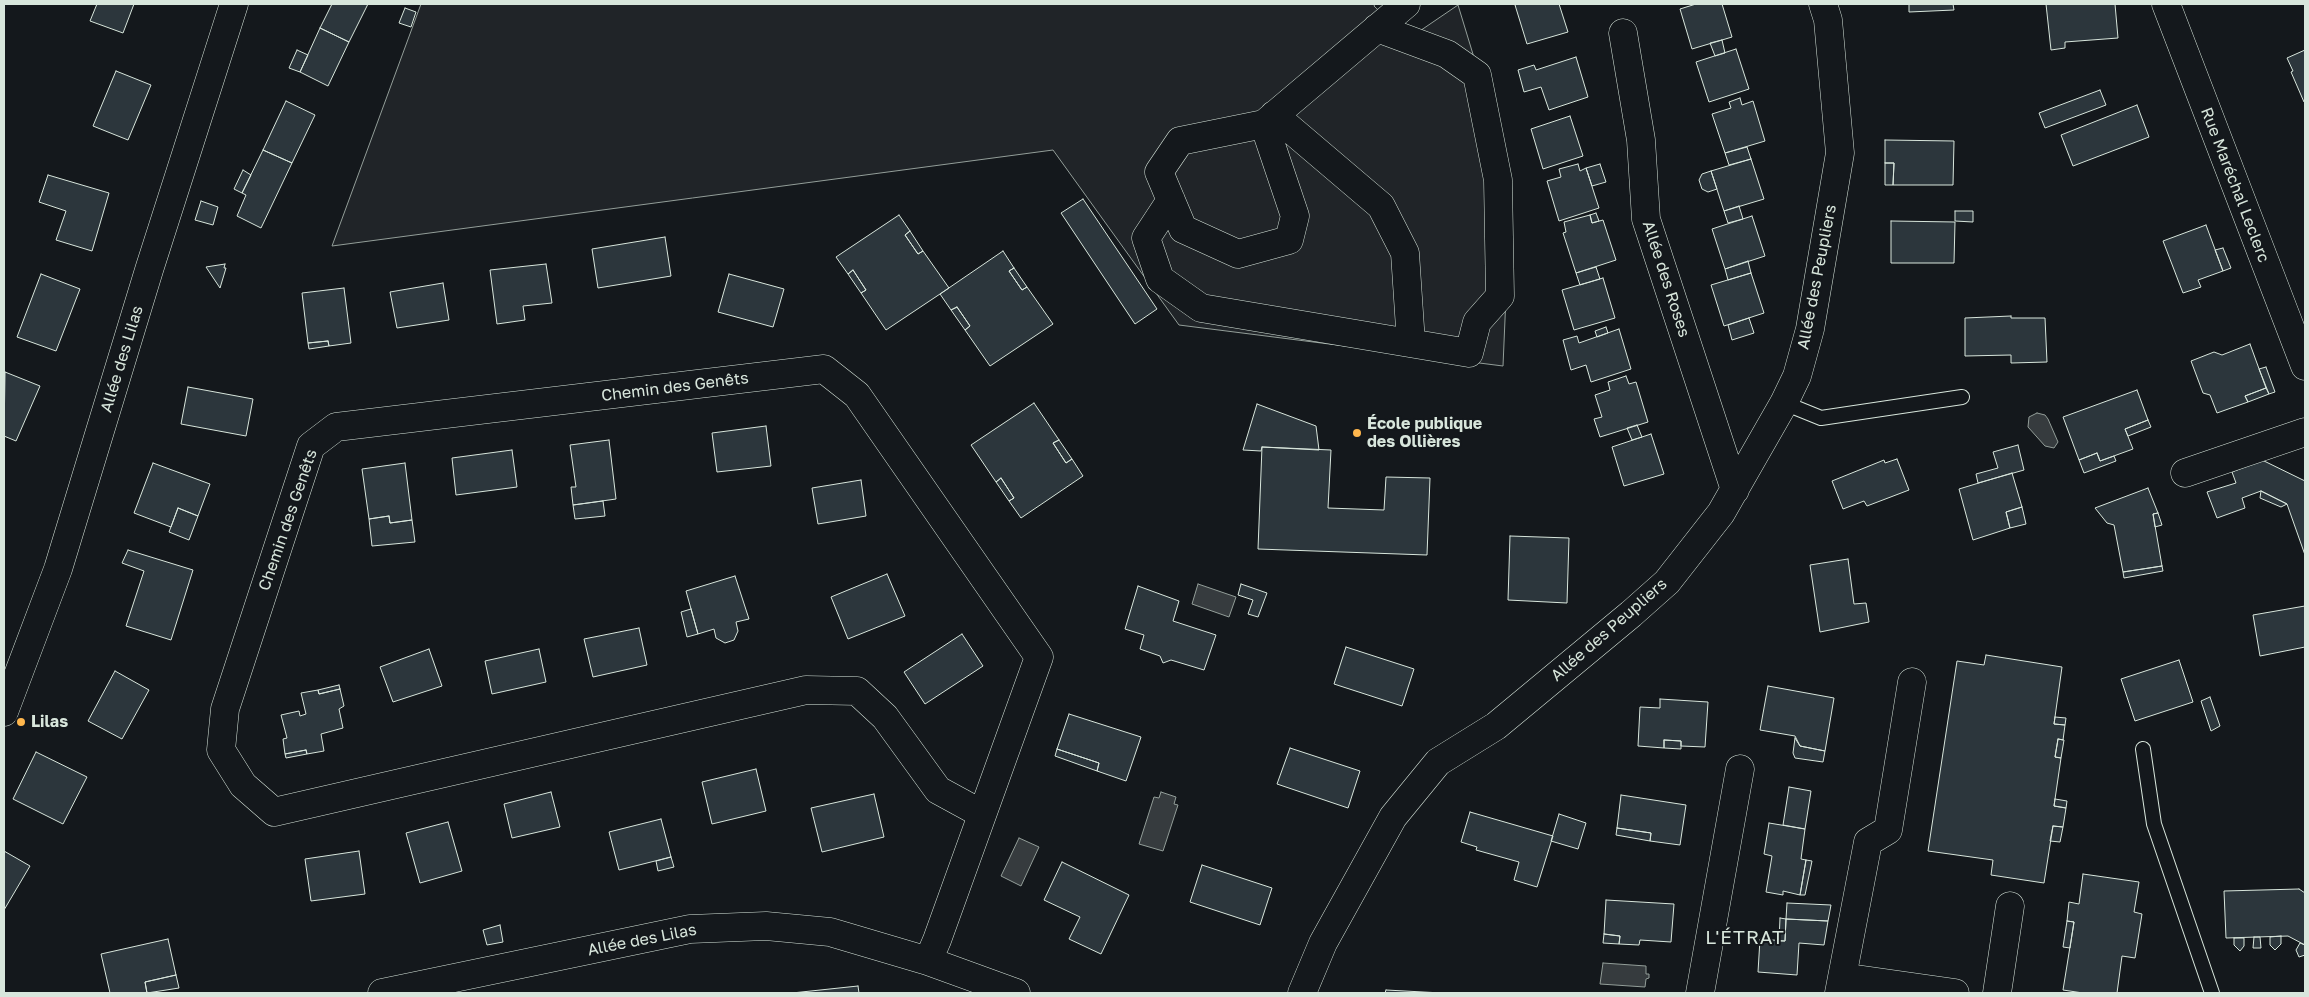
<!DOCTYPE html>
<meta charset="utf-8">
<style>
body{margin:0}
#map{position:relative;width:2309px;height:997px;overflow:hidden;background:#14181c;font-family:"Golos Text",sans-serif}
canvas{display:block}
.frame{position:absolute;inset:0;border:5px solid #d8e6dc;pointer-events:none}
</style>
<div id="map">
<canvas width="2309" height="997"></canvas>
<div class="frame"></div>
</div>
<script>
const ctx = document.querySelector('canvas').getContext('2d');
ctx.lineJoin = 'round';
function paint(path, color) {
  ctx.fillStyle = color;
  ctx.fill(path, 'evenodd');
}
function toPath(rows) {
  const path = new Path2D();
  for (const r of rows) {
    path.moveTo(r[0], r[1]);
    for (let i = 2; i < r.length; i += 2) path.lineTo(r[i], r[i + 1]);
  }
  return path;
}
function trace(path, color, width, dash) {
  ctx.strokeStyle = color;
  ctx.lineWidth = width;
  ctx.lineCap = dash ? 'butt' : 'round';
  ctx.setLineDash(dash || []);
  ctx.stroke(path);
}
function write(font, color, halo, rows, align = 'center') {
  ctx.font = font + ' "Golos Text",sans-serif';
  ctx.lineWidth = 4;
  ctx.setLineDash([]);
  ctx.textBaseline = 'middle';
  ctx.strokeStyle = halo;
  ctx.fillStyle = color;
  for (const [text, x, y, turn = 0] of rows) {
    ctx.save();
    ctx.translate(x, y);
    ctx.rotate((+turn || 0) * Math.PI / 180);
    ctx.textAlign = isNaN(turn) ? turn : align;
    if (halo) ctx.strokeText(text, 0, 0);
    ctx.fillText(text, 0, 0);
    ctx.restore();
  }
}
const green = toPath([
 [421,4,1375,4,1374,6,1408,39,1458,5,1511,179,1503,366,1179,325,1053,150,332,246,421,4]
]);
const water = toPath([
 [2037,413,2045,415,2048,419,2058,442,2054,448,2045,446,2028,427,2029,417,2037,413],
 [1198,584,1236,597,1229,617,1192,604,1198,584],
 [1161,792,1176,797,1174,804,1178,805,1163,851,1139,844,1154,797,1159,798,1161,792],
 [1019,838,1039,847,1021,886,1001,876,1019,838],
 [1603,963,1646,966,1646,974,1649,974,1649,978,1646,979,1645,987,1600,984,1603,963]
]);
const building = toPath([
 [97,4,134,4,123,33,90,21,97,4],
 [332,4,368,4,349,42,320,28,332,4],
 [1518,4,1559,4,1568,32,1527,44,1515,5,1518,4],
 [1696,4,1722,4,1732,37,1692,49,1680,9,1696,4],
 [1909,4,1953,4,1954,10,1909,12,1909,4],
 [2046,4,2115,4,2118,38,2065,42,2065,48,2051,50,2046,4],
 [405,8,416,12,411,27,399,23,405,8],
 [320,28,349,42,328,86,300,72,320,28],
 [1722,40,1725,53,1715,56,1710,43,1722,40],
 [1736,49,1749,89,1709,102,1696,62,1736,49],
 [297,50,308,55,300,72,289,68,297,50],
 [2305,50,2305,101,2304,102,2291,72,2293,71,2287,58,2305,50],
 [1576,57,1588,97,1549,110,1541,87,1524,92,1518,70,1534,65,1536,70,1576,57],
 [116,71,151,85,128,140,93,126,116,71],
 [2100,90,2106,105,2045,128,2039,113,2100,90],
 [1740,98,1742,105,1753,101,1765,141,1725,153,1712,114,1731,108,1729,102,1740,98],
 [286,101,315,115,292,163,263,150,286,101],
 [2137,105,2149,137,2073,166,2061,135,2137,105],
 [1570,116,1583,156,1543,169,1531,129,1570,116],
 [1885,140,1954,141,1953,185,1893,185,1894,163,1885,163,1885,140],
 [1747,147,1751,159,1729,165,1725,153,1747,147],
 [263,150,292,163,261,228,237,216,246,195,242,193,263,150],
 [1751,159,1764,199,1724,211,1711,171,1751,159],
 [1885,163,1894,163,1893,185,1885,185,1885,163],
 [1578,164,1580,171,1586,168,1599,208,1559,221,1547,181,1561,177,1559,169,1578,164],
 [1600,164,1606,182,1592,186,1586,168,1600,164],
 [243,170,251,175,242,193,234,189,243,170],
 [1711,171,1717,189,1708,192,1702,189,1699,180,1702,174,1711,171],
 [48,175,109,193,92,251,56,240,66,211,39,202,48,175],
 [1083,199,1157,309,1135,324,1061,213,1083,199],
 [201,201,218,207,213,225,195,220,201,201],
 [1739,206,1743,219,1728,223,1724,211,1739,206],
 [1955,211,1973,211,1973,222,1955,221,1955,211],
 [1596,213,1599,221,1592,223,1590,215,1596,213],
 [899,215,910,231,905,235,918,254,923,251,949,288,886,330,861,293,866,290,853,270,848,274,836,257,899,215],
 [1590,215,1592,223,1603,220,1616,260,1576,273,1563,233,1566,232,1564,222,1590,215],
 [1752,216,1765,256,1725,269,1712,229,1752,216],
 [1891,221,1955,222,1954,263,1891,263,1891,221],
 [2206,225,2223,271,2198,280,2201,287,2183,293,2163,241,2206,225],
 [910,231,923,251,918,254,905,235,910,231],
 [665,237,671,276,598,288,592,249,665,237],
 [2223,248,2231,268,2223,271,2215,250,2223,248],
 [1003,251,1014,268,1009,271,1022,290,1027,287,1053,324,990,366,965,330,970,326,957,307,951,310,940,294,1003,251],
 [1748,261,1751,273,1728,280,1725,269,1748,261],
 [225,264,224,268,226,268,220,288,206,267,225,264],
 [546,264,552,303,523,306,525,320,497,324,490,270,546,264],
 [1596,267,1600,279,1580,285,1576,273,1596,267],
 [1014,268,1027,287,1022,290,1009,271,1014,268],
 [853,270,866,290,861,293,848,274,853,270],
 [1751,273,1764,313,1724,326,1711,285,1751,273],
 [41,274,80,289,56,351,17,337,41,274],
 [729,274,784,289,773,327,718,312,729,274],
 [1603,278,1615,318,1574,330,1562,290,1603,278],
 [443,283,449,320,397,328,390,292,443,283],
 [344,288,351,343,329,346,328,341,308,343,302,293,344,288],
 [957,307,970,326,965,330,951,310,957,307],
 [2011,316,2011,318,2045,318,2047,362,2011,363,2011,355,1965,356,1965,318,2011,316],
 [1749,318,1754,333,1732,340,1728,325,1749,318],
 [1606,327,1608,333,1597,337,1595,331,1606,327],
 [1619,329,1631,369,1591,382,1586,365,1571,370,1563,340,1577,336,1579,343,1619,329],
 [328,341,329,346,309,349,308,343,328,341],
 [2250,344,2266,388,2245,396,2248,402,2217,413,2210,395,2203,393,2191,361,2214,352,2222,355,2250,344],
 [2266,367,2275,392,2269,394,2259,369,2266,367],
 [5,372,40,386,16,441,4,436,5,372],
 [1626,376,1629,384,1636,382,1648,422,1600,437,1594,419,1602,417,1595,395,1610,390,1608,382,1626,376],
 [188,387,253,399,246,436,181,424,188,387],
 [2266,388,2269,394,2248,402,2245,396,2266,388],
 [2137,390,2148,420,2125,429,2133,449,2100,461,2097,453,2079,460,2063,417,2137,390],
 [1034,403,1059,440,1053,443,1066,463,1072,459,1083,476,1021,518,1009,501,1014,498,1001,478,996,482,971,445,1034,403],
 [1257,404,1316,426,1319,450,1262,447,1261,451,1243,450,1257,404],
 [2148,420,2151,427,2128,436,2125,429,2148,420],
 [1637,425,1642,437,1632,440,1627,428,1637,425],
 [766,426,771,466,717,472,712,433,766,426],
 [1651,434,1664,474,1624,486,1612,447,1651,434],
 [609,440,616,499,573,505,571,487,576,487,570,445,609,440],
 [1059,440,1072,459,1066,463,1053,443,1059,440],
 [2018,445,2024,470,1978,483,1976,474,1998,468,1993,452,2018,445],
 [1262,447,1331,450,1328,508,1384,510,1386,477,1430,478,1427,555,1258,549,1262,447],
 [512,450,517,487,456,495,452,458,512,450],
 [2097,453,2100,461,2114,456,2116,461,2084,473,2079,460,2097,453],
 [1897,459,1909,490,1867,506,1864,501,1843,509,1832,481,1884,460,1885,463,1897,459],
 [2262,460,2305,481,2305,555,2287,504,2261,491,2242,498,2245,508,2217,518,2207,492,2236,483,2232,472,2262,460],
 [153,463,210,484,198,516,178,508,171,527,134,513,153,463],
 [405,463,412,520,390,523,389,516,369,519,362,469,405,463],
 [2012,473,2022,507,2006,512,2010,528,1973,540,1959,489,2012,473],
 [1001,478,1014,498,1009,501,996,482,1001,478],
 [861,480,866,516,818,524,812,488,861,480],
 [2148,488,2158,513,2153,514,2162,566,2123,572,2114,525,2107,523,2095,508,2148,488],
 [2261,491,2287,504,2281,507,2260,498,2261,491],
 [603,501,605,516,575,519,573,505,603,501],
 [2022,507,2026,524,2010,528,2006,512,2022,507],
 [178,508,198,516,189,540,169,532,178,508],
 [2158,513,2162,525,2155,527,2153,514,2158,513],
 [389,516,390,523,412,520,415,542,372,546,369,519,389,516],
 [1510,536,1569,538,1567,603,1508,600,1510,536],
 [128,550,193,570,171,640,126,626,144,571,122,563,128,550],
 [1848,559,1854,604,1866,603,1869,622,1820,632,1810,565,1848,559],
 [2162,566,2163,571,2124,578,2123,572,2162,566],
 [887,574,905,616,848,639,831,597,887,574],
 [735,576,749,619,736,622,738,631,734,640,725,643,716,638,714,629,698,634,686,591,735,576],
 [1241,584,1267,593,1258,617,1248,614,1253,600,1238,595,1241,584],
 [1138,586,1179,601,1173,621,1216,635,1204,670,1171,660,1163,663,1160,656,1140,649,1144,635,1125,629,1138,586],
 [2305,606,2305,647,2260,656,2253,615,2305,606],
 [691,609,698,634,687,637,681,612,691,609],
 [639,628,647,665,593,677,584,639,639,628],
 [962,634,983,666,925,704,904,672,962,634],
 [1346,647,1414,669,1402,706,1334,684,1346,647],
 [429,649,442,686,393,702,380,667,429,649],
 [539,649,546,682,492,694,485,661,539,649],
 [1986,655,2062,667,2054,724,2065,725,2063,740,2058,739,2055,757,2061,758,2054,806,2066,808,2063,827,2053,826,2044,883,1991,875,1993,860,1928,851,1957,661,1984,665,1986,655],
 [2179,660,2193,702,2135,721,2121,679,2179,660],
 [115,671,149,690,122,739,88,721,115,671],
 [339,685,340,689,319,694,318,690,339,685],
 [1768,686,1834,698,1825,751,1800,746,1795,736,1760,730,1768,686],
 [340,689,344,706,339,709,343,728,321,734,324,751,307,754,306,750,285,754,283,739,287,738,281,715,299,711,300,716,306,714,301,693,318,690,319,694,340,689],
 [2210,697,2220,726,2211,731,2201,701,2210,697],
 [1660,699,1708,702,1705,747,1681,746,1681,741,1664,740,1664,748,1638,746,1640,707,1660,708,1660,699],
 [1069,714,1141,737,1126,781,1097,771,1099,763,1057,749,1069,714],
 [2055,717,2066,718,2065,725,2054,724,2055,717],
 [1795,738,1800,746,1825,751,1823,762,1795,758,1793,753,1795,738],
 [2058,739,2064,740,2061,758,2055,757,2058,739],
 [1664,740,1681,741,1681,749,1664,748,1664,740],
 [1290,748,1360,771,1348,808,1277,784,1290,748],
 [1057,749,1099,763,1097,771,1055,756,1057,749],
 [306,750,307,754,286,758,285,754,306,750],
 [36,752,87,777,63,824,13,799,36,752],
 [756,769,766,811,712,824,702,782,756,769],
 [1789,787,1811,791,1805,829,1783,825,1789,787],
 [551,792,560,827,512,838,504,804,551,792],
 [874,794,884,837,822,852,811,808,874,794],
 [1621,795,1686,805,1680,845,1650,841,1651,833,1617,828,1621,795],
 [2055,799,2067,801,2066,808,2054,806,2055,799],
 [1470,812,1553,836,1537,887,1514,880,1519,862,1476,850,1477,847,1461,842,1470,812],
 [1559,814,1586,823,1578,849,1551,841,1559,814],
 [661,819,671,857,619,870,609,832,661,819],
 [448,822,462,871,420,883,406,833,448,822],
 [1769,823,1805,829,1801,859,1806,860,1800,895,1783,891,1783,895,1766,892,1772,856,1764,854,1769,823],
 [2053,826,2063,827,2060,842,2050,841,2053,826],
 [1617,828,1651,833,1650,841,1616,835,1617,828],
 [4,851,30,866,4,910,4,851],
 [359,851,365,894,311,901,305,859,359,851],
 [671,857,674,867,658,871,656,861,671,857],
 [1806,860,1812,861,1805,895,1800,895,1806,860],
 [1062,862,1129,895,1101,954,1069,939,1080,917,1044,900,1062,862],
 [1202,865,1272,888,1260,925,1190,902,1202,865],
 [2083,874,2139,882,2134,912,2142,914,2135,958,2122,956,2117,993,2083,993,2063,990,2074,922,2067,921,2069,902,2079,904,2083,874],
 [2299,889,2305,893,2305,945,2288,936,2226,938,2224,891,2299,889],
 [1606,900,1674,904,1671,942,1640,940,1639,945,1619,944,1620,936,1604,934,1606,900],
 [1787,903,1831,905,1828,921,1786,919,1787,903],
 [1780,918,1786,919,1785,941,1779,941,1780,918],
 [1786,919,1828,921,1824,945,1799,943,1797,975,1758,972,1760,939,1785,941,1786,919],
 [2067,921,2074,922,2070,948,2063,947,2067,921],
 [500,925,503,942,487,945,483,930,500,925],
 [1604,934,1620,936,1619,944,1603,943,1604,934],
 [2281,936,2281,944,2275,950,2270,945,2270,937,2281,936],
 [2254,937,2260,937,2261,948,2253,948,2254,937],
 [2234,938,2244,938,2244,946,2240,951,2234,945,2234,938],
 [168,939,176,975,145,982,147,993,110,993,101,954,168,939],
 [2300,943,2305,945,2305,955,2299,957,2296,950,2300,943],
 [176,975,179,988,147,993,145,982,176,975],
 [858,986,859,993,792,993,858,986],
 [1386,990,1442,993,1385,993,1386,990]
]);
const lane = toPath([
 [1784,403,1821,418,1962,397],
 [2143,749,2154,824,2212,993]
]);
const street = toPath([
 [2166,4,2305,366],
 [1623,33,1641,140,1646,219,1735,490],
 [1274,115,1381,206,1405,253,1411,343],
 [1264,124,1295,216,1289,240,1238,254,1183,229,1159,172,1180,141,1264,124,1406,4],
 [1171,200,1146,238,1160,279,1201,308,1469,353,1477,322,1500,296,1498,180,1477,75,1447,54,1377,28],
 [2185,473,2305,432],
 [4,712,58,569,149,270,234,4],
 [928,961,937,940,1039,657,857,395,824,369,336,427,311,446,225,709,221,750,243,785,274,812,806,690,857,691,885,717,938,790,982,814],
 [1842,977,1955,993],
 [382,993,690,929,766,926,830,932,928,961,1016,993],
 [1302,993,1323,943,1393,817,1438,762,1496,726,1631,614,1667,582,1721,513,1784,403,1797,376,1810,329,1840,153,1828,20,1823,4],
 [1700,993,1740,769],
 [1839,993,1868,842,1888,830,1912,682],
 [1997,993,2010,906]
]);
const markers = [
 [1357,433,5,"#ffb74d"],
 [21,722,5,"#ffb74d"]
];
const streetNames = [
 ["Rue Maréchal Leclerc",2235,185,69],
 ["Allée des Peupliers",1817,277,-79],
 ["Allée des Roses",1666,279,72],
 ["Allée des Lilas",122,359,-73],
 ["Chemin des Genêts",675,387,-7],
 ["Chemin des Genêts",288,520,-71],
 ["Allée des Peupliers",1609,630,-41],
 ["Allée des Lilas",642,940,-11]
];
const poiNames = [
 ["École publique",1367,424],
 ["des Ollières",1367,442],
 ["Lilas",31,722]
];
const quarterNames = [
 ["L'ÉTRAT",1745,938]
];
paint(green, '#202428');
trace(green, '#939e99', 1);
paint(water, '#363b3e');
trace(water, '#939e99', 1);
paint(building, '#2c363c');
trace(building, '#d8e6dc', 1);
trace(lane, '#d8e6dc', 16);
trace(street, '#d8e6dc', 29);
trace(lane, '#14181c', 14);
trace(street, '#14181c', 28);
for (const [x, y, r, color] of markers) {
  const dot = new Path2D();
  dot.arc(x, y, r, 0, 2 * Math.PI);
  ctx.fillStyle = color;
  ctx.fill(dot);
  trace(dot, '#14181c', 2);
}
write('16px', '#d8e6dc', '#14181c', streetNames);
write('bold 16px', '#d8e6dc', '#14181c', poiNames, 'left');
ctx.letterSpacing = '1px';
write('19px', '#d8e6dc', '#14181c', quarterNames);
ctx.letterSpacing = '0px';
</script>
